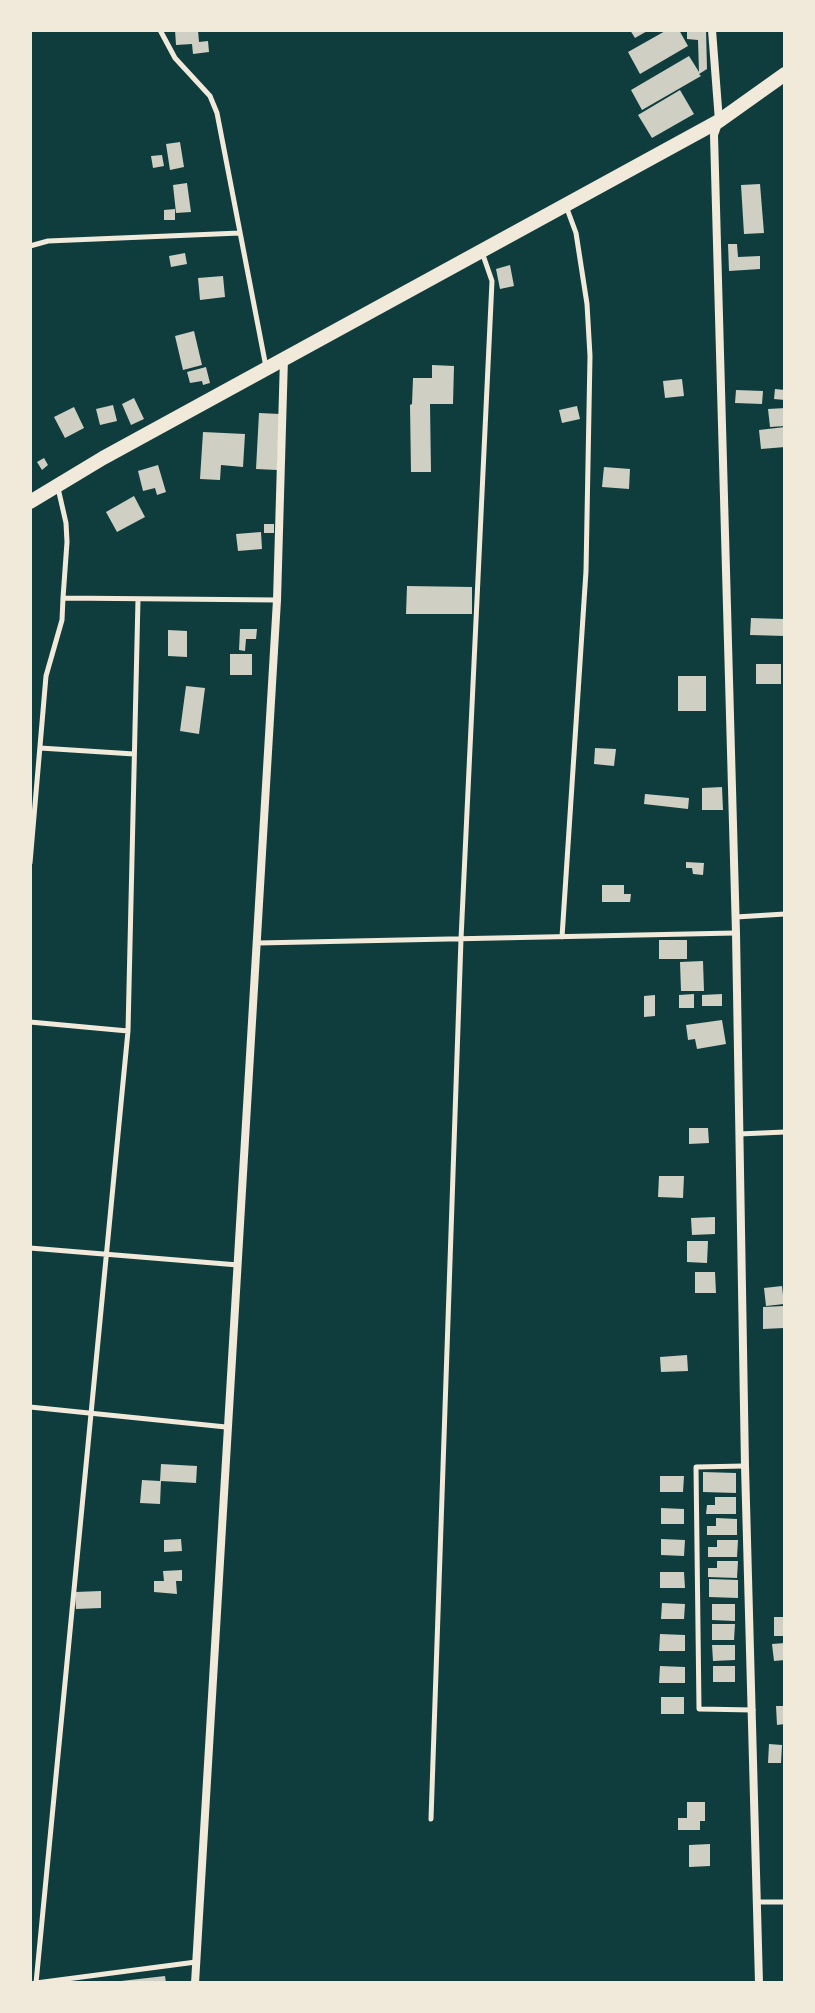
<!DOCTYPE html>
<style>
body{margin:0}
#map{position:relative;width:815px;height:2013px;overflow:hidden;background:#0f3d3e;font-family:"DejaVu Sans",sans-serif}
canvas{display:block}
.frame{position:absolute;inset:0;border:32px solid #f1e9da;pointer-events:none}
</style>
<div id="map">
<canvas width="815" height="2013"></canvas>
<div class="frame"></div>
</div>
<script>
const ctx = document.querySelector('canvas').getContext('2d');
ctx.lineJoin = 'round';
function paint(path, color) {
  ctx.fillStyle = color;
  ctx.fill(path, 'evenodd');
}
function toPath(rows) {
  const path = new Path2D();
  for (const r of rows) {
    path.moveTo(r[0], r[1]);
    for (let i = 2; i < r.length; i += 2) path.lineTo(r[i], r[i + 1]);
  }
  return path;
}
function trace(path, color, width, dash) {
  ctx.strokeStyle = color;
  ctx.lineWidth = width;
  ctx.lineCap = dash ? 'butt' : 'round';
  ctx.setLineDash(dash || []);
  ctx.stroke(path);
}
const building = toPath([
 [175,30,198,30,199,42,208,41,209,52,193,54,192,44,176,45],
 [630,30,649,30,635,38],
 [667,30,679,30,688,46,640,74,628,52],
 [687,30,706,30,707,69,699,74,701,76,642,110,631,90,689,56,699,72,698,40,687,39],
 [680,90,694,114,652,138,638,115],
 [180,142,184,167,170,170,166,144],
 [162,155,164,166,153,168,151,156],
 [187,183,191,212,176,213,173,185],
 [760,184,764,233,744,234,741,185],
 [175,209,175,220,164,220,164,210],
 [728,244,737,244,738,257,760,256,760,269,729,271],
 [185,253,187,264,171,267,169,256],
 [510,265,514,286,500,289,496,269],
 [223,276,225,297,200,300,198,278],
 [194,331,202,365,183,370,175,336],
 [432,365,454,366,453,404,430,404,431,472,411,472,410,405,412,404,413,378,432,378],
 [206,367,210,383,203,385,202,381,190,383,187,372],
 [682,379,684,396,665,398,663,381],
 [775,389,785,390,785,400,774,399],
 [736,390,763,391,762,404,735,403],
 [134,398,144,419,131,425,122,404],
 [113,405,117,421,100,425,96,409],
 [577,406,580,419,562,423,559,410],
 [74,407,84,428,65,438,54,417],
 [785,408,785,426,770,427,768,409],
 [259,413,280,414,277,470,256,469],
 [785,427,785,447,761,449,759,430],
 [203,432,245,434,243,467,221,465,220,480,200,479],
 [44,458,48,465,42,470,37,462],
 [158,465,166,492,157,495,155,488,143,491,138,471],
 [604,467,630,469,629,489,602,487],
 [134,496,145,517,117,532,106,512],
 [264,524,274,524,274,533,264,533],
 [261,532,262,549,238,551,236,534],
 [407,586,472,587,472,614,406,614],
 [751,618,785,619,785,636,750,635],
 [240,629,257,629,256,639,246,639,245,651,239,650],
 [168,630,187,631,187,657,168,656],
 [230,654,252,654,252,675,230,675],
 [756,664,781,664,781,684,756,684],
 [678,676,706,676,706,711,678,711],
 [186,686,205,688,199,734,180,731],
 [595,748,616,749,614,766,594,764],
 [722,787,723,810,702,810,702,788],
 [645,794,689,798,688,809,644,804],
 [686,862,704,863,703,875,693,874,692,868,686,868],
 [602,885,624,885,624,894,631,894,630,902,602,902],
 [659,940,687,940,687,959,659,959],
 [703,961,704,991,681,991,680,962],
 [694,994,694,1008,679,1008,679,995],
 [722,994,722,1006,702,1006,702,995],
 [655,995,655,1016,644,1017,644,996],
 [722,1020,726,1044,697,1049,695,1039,688,1040,686,1025],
 [689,1128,708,1128,709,1143,689,1144],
 [659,1176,684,1176,683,1198,658,1197],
 [715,1217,715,1234,692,1235,691,1218],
 [687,1241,708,1241,707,1263,687,1262],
 [695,1272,715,1272,716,1293,695,1293],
 [782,1286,784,1304,766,1306,764,1288],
 [784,1306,784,1328,763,1329,763,1307],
 [687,1355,688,1371,661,1372,660,1357],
 [161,1464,197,1466,196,1483,161,1481,160,1504,140,1503,142,1480,160,1481],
 [703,1472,736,1473,736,1493,703,1492],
 [660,1476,684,1476,683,1492,660,1492],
 [715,1497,736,1497,736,1514,706,1514,707,1505,715,1505],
 [661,1508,684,1509,684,1524,661,1524],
 [716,1518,737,1519,737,1535,707,1535,707,1526,716,1526],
 [181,1539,182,1551,164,1552,164,1540],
 [661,1539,685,1540,684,1556,661,1555],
 [717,1540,738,1540,737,1557,708,1557,708,1547,717,1547],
 [717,1561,738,1561,737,1578,708,1577,708,1568,717,1568],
 [182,1570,182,1581,176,1581,177,1594,154,1592,154,1581,164,1581,163,1571],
 [660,1572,684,1572,685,1588,660,1588],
 [709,1579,738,1580,738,1598,709,1597],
 [101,1591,101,1608,76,1609,75,1592],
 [662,1603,685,1604,684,1619,661,1619],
 [712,1604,735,1604,735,1621,712,1620],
 [774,1617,785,1617,785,1636,774,1636],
 [712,1624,735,1624,734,1640,712,1640],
 [660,1634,685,1635,685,1651,659,1651],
 [785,1643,785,1660,774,1661,772,1644],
 [712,1645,735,1645,735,1660,713,1661],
 [660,1666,685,1667,685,1683,659,1683],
 [713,1666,735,1666,735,1682,713,1682],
 [661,1697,684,1697,684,1714,661,1714],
 [776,1706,785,1706,785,1724,777,1725],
 [769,1744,782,1745,781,1763,768,1763],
 [687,1802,705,1802,705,1821,700,1821,700,1830,678,1830,678,1818,687,1818],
 [710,1844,710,1866,689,1867,689,1845],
 [165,1976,166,1983,121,1983,121,1981]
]);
const service = toPath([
 [160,30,175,58,210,96,217,113,266,367],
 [30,246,48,241,240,233],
 [63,598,277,600],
 [40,748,134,754],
 [30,863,46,676,62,620,63,598,67,542,66,523,58,488],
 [736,917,785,914],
 [562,937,586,571,590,356,587,304,576,233,566,206],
 [258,943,735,933],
 [30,1022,128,1031],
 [739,1134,785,1132],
 [30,1248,238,1265],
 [30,1407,226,1427],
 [744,1466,696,1467,699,1709,753,1710],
 [431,1819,461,939,492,281,483,255],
 [757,1902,785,1902],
 [36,1983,128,1031,138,599],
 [36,1983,196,1962]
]);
const minor = toPath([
 [712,30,719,121,714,135,736,933,745,1466,759,1983],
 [195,1983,277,600,284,358]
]);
const primary = toPath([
 [30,502,103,458,719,121,785,74]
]);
paint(building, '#cfcfc3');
trace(service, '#f1e9da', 5);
trace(minor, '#f1e9da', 8);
trace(primary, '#f1e9da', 14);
</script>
